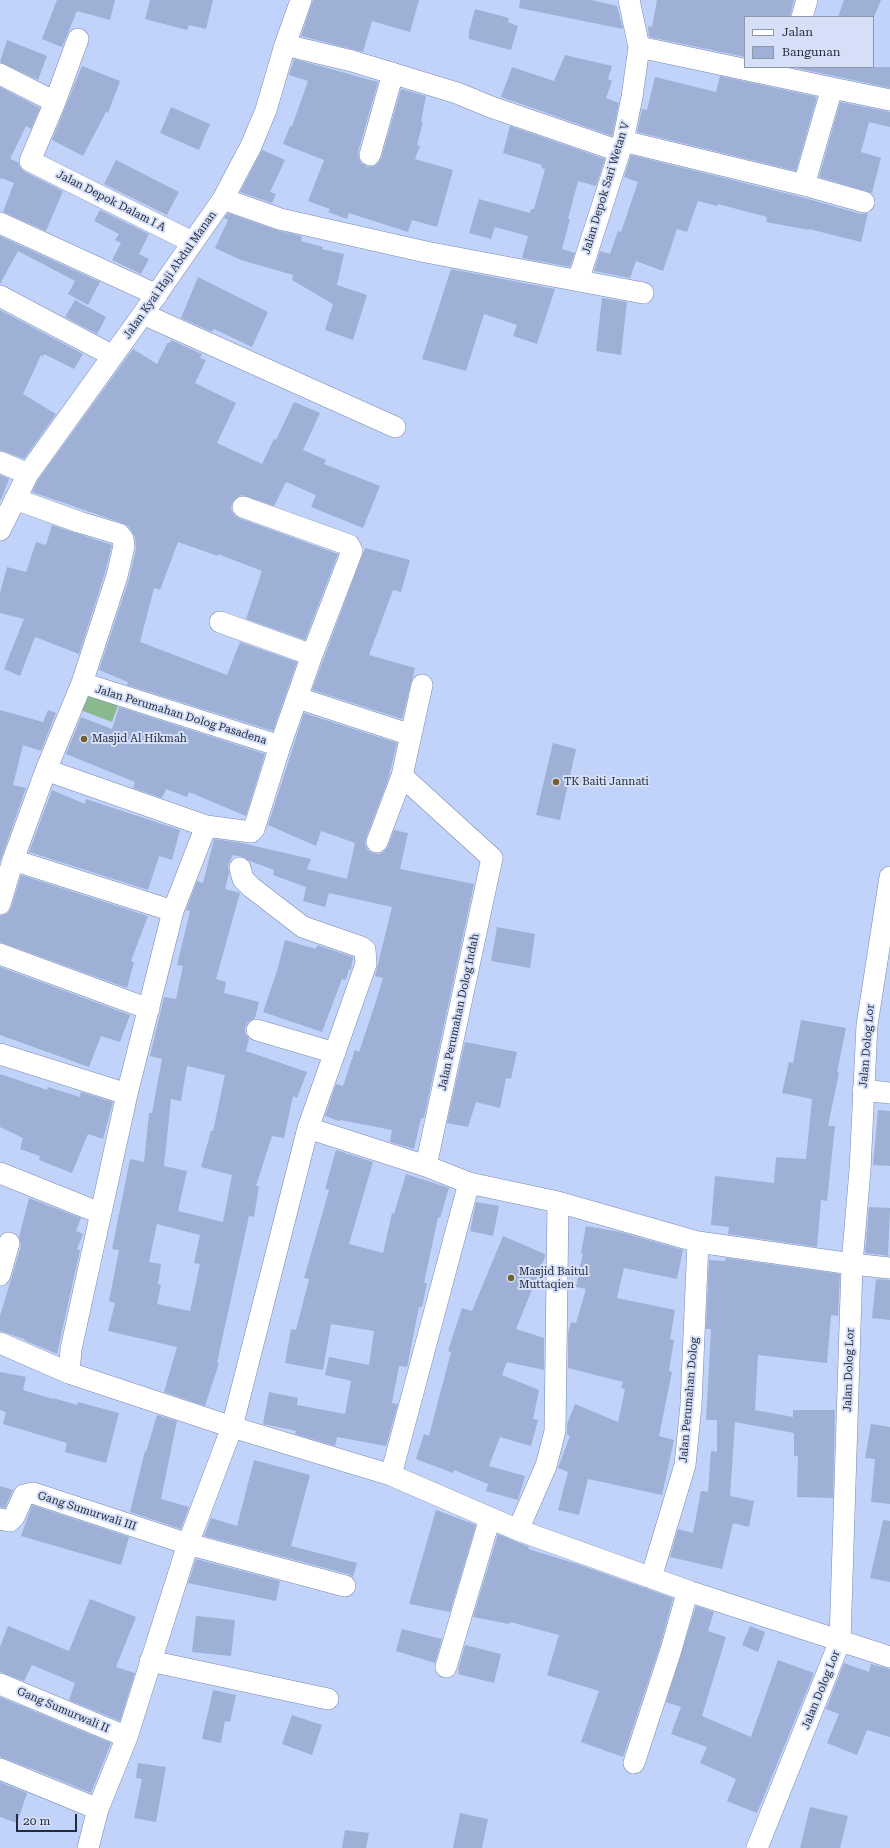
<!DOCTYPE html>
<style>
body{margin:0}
#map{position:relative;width:890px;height:1848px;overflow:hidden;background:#c1d3fa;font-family:"Roboto Serif",serif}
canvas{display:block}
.legend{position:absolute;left:744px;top:16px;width:130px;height:52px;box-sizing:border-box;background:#d5e0f8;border:1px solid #8e98ac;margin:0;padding:5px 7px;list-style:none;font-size:12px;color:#242b3a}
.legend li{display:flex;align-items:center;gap:8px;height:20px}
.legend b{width:20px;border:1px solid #8e98ac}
.scale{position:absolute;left:16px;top:1814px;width:61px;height:18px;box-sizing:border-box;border:2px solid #242b3a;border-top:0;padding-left:5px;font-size:12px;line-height:14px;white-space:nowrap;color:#242b3a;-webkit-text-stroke:3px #d5e0f8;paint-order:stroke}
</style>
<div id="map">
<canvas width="890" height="1848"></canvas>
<ul class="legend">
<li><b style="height:5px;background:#fff"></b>Jalan</li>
<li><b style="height:11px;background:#9fb0d6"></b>Bangunan</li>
</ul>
<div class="scale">20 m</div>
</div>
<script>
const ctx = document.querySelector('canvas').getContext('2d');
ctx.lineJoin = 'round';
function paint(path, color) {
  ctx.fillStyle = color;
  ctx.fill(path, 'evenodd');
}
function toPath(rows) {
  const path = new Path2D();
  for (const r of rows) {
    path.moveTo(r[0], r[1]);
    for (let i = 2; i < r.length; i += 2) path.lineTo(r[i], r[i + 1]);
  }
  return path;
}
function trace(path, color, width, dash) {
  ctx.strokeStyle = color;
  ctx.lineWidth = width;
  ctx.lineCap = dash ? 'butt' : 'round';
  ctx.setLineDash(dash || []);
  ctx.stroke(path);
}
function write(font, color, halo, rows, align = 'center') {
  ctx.font = font + ' "Roboto Serif",serif';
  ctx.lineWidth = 4;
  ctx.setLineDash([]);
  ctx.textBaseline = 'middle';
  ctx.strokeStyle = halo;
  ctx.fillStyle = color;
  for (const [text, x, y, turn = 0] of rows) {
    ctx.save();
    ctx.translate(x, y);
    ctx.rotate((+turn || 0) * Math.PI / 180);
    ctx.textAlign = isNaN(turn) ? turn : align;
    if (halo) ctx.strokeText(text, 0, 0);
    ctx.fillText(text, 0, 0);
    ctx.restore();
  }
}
const green = toPath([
 [84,681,122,694,112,722,75,708]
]);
const building = toPath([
 [57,0,115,0,110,20,77,11,62,47,42,39],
 [150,0,213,0,206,29,189,25,187,30,145,19],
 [313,0,419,0,410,32,372,21,363,52,301,36],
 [520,0,591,0,617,6,623,29,519,8],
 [657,0,794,0,790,17,745,17,745,57,649,37,648,26,652,27],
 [844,0,881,0,874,17,838,17],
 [475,9,509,18,508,22,518,26,511,50,469,39,469,32],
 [7,40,47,56,38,80,0,62],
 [565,55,612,66,608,79,612,81,606,98,619,103,612,136,501,97,512,67,554,81],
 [294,59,378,82,358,152,359,158,361,163,367,167,373,166,378,164,381,159,401,89,426,96,421,122,423,122,417,145,420,146,415,159,453,170,437,227,412,220,408,232,349,213,347,219,328,212,330,209,308,201,324,160,283,144,290,126,292,126,308,81,289,75],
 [82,66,120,81,108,113,106,112,83,156,52,140],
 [791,67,890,67,890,88,834,76],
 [720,76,817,97,796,171,637,132,642,109,647,110,655,77,716,92],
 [0,87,40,108,31,129,26,126,10,159,18,162,20,167,25,172,63,191,46,231,3,212,14,183,1,178,0,180],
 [840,102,890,112,890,127,869,122,861,152,881,158,872,193,819,177],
 [171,107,210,124,199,150,160,133],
 [510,126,605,159,596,186,578,181,568,219,570,219,562,249,575,253,570,267,522,258,528,236,495,227,491,239,469,233,479,199,530,213,531,209,534,209,545,169,541,168,542,165,503,153],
 [262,150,285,160,270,192,276,194,272,203,240,192],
 [631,155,801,197,861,214,868,213,861,242,809,229,809,230,766,222,767,217,718,204,717,206,698,201,687,232,677,229,663,271,636,261,630,278,594,271,600,251,610,254,618,231,621,232,638,182,624,177],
 [116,160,179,192,167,215,104,184],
 [100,210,149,234,139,254,149,259,141,274,112,260,121,243,115,240,119,234,94,221],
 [228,213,276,230,302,236,301,241,323,247,322,249,344,254,337,285,367,295,353,340,325,330,333,304,292,280,293,275,241,260,215,248,228,220,224,218],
 [0,236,100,282,88,305,68,294,75,281,18,251,0,284],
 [451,269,555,289,537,344,513,336,517,325,484,314,466,371,422,359],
 [198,277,268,312,252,347,214,329,212,332,181,318],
 [602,298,627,302,621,355,596,351],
 [75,300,106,317,97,334,65,317],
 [0,310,83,354,74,369,44,354,43,357,41,355,23,394,56,414,24,459,0,450],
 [171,340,202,354,200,358,206,360,195,383,236,403,217,443,262,464,274,439,276,440,294,402,320,413,303,450,326,460,324,464,380,486,363,528,311,507,316,495,286,482,274,506,241,495,236,498,232,503,231,510,234,515,239,518,338,554,305,640,246,619,262,571,218,554,218,556,178,542,160,590,154,588,140,642,227,675,240,642,297,662,273,731,127,685,128,682,99,670,129,579,136,549,135,537,128,526,122,523,32,492,38,480,133,349,157,364,168,342,170,343],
 [0,475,9,479,1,500,0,499],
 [52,525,112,545,105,573,79,654,35,637,20,676,4,669,24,619,0,613,0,593,7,567,26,572,36,542,46,545],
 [365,548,410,560,401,592,393,590,369,655,415,668,402,719,312,690],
 [119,707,265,754,246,816,189,792,187,797,166,789,162,798,133,788,135,782,66,754,81,717,112,729],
 [0,710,43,722,48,710,56,713,41,751,23,745,13,785,26,788,0,862],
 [304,713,397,743,388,780,366,838,365,844,368,850,372,853,379,854,384,852,388,846,394,830,408,833,400,869,474,884,424,1118,421,1118,414,1149,390,1142,392,1130,340,1120,339,1121,325,1116,336,1084,343,1086,355,1050,359,1052,377,998,383,978,375,976,392,907,329,893,325,907,303,901,306,887,273,875,274,870,250,861,243,857,233,855,228,865,229,873,225,889,240,893,216,979,226,982,224,993,259,1002,255,1018,248,1022,245,1027,245,1033,249,1039,246,1051,307,1072,297,1098,293,1096,284,1138,272,1136,256,1186,259,1186,254,1217,249,1216,217,1363,219,1363,205,1406,164,1392,177,1347,108,1331,115,1303,109,1301,119,1250,112,1249,130,1159,144,1162,149,1113,152,1113,162,1059,150,1056,164,997,176,999,183,966,177,965,190,911,186,910,197,881,203,883,214,839,242,843,311,859,307,869,347,879,355,843,321,831,316,846,268,825],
 [187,1066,225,1075,213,1131,211,1131,201,1167,232,1175,223,1222,178,1211,187,1171,164,1166,171,1099,181,1101],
 [157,1224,200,1235,194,1263,200,1264,190,1311,157,1304,161,1285,158,1284,161,1264,149,1262],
 [553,743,576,749,560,820,536,815],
 [52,790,85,804,86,799,180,830,172,860,159,856,148,890,29,852],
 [21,875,148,916,131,961,134,962,127,988,0,942,0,916,8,913,11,908],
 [497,927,535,934,530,968,491,961],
 [285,940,316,949,317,945,353,957,351,970,349,969,346,980,342,979,322,1032,263,1012,277,971],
 [0,967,130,1015,120,1042,101,1036,89,1067,0,1035],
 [801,1020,846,1028,837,1072,839,1073,828,1126,835,1126,827,1201,821,1200,817,1247,728,1234,729,1227,711,1225,715,1176,774,1183,776,1157,806,1159,812,1099,782,1093,789,1062,793,1063],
 [465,1042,517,1052,511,1079,506,1078,500,1108,476,1102,468,1127,447,1123],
 [0,1074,47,1090,48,1087,80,1097,81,1092,113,1102,103,1139,88,1134,72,1173,39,1160,40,1156,20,1149,23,1138,0,1127],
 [878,1110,890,1111,890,1166,873,1165],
 [336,1150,373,1162,349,1244,383,1253,392,1213,394,1214,406,1174,449,1188,440,1218,438,1217,424,1283,427,1283,422,1307,419,1307,407,1367,399,1366,392,1403,398,1404,386,1446,337,1437,335,1446,295,1434,296,1431,263,1424,269,1392,298,1398,297,1405,345,1414,351,1381,325,1375,329,1357,369,1365,374,1331,331,1324,323,1370,285,1363,291,1329,296,1330,309,1279,304,1278,329,1190,325,1189],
 [29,1198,81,1218,76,1231,83,1234,77,1249,80,1250,57,1354,24,1340,24,1339,0,1331,0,1316,21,1246,19,1237],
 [476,1202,499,1206,493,1236,470,1231],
 [869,1207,890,1208,888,1255,890,1256,865,1253],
 [586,1226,620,1232,683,1250,677,1279,624,1268,617,1298,675,1310,670,1339,674,1340,669,1371,672,1372,659,1436,674,1440,662,1495,588,1479,579,1515,558,1510,568,1472,558,1468,570,1436,567,1434,567,1424,575,1404,618,1422,625,1389,621,1388,623,1382,568,1368,568,1334,571,1322,576,1323,586,1289,576,1287,583,1253,581,1253],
 [503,1236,545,1254,545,1257,516,1329,544,1338,544,1370,507,1362,502,1375,539,1390,533,1419,538,1420,531,1446,500,1437,489,1466,525,1476,518,1500,486,1491,488,1484,454,1470,453,1473,416,1459,424,1434,429,1436,451,1352,448,1351,462,1308,472,1311],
 [726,1258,840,1274,838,1316,831,1315,827,1363,758,1355,755,1410,793,1417,793,1410,835,1410,833,1498,797,1497,798,1456,794,1456,794,1433,735,1422,730,1496,754,1501,749,1527,733,1523,722,1569,670,1557,678,1529,693,1533,701,1491,708,1492,711,1451,717,1452,717,1420,706,1420,711,1329,706,1329,709,1260,725,1261],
 [876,1279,890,1280,890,1320,872,1318],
 [0,1372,26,1377,23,1390,53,1399,53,1398,77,1405,78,1402,119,1413,106,1463,65,1452,67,1443,3,1424,6,1412,0,1410],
 [157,1415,177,1421,161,1499,189,1507,181,1529,130,1512,145,1451,146,1452],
 [871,1424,890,1427,890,1504,871,1502,875,1459,865,1458],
 [254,1460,310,1475,291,1546,357,1563,353,1577,348,1574,204,1536,211,1518,237,1526],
 [0,1486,13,1490,5,1508,0,1507],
 [32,1505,129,1537,121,1565,21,1536],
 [436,1510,476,1525,450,1612,409,1604],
 [883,1520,890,1521,890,1582,870,1578],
 [498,1534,529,1547,528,1549,577,1564,673,1598,660,1646,623,1757,581,1742,599,1691,547,1675,559,1635,510,1622,509,1624,473,1617],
 [196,1559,280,1581,276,1601,188,1583],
 [90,1599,136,1617,116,1667,135,1673,120,1721,69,1700,75,1683,32,1665,24,1681,0,1672,0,1647,8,1626,69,1651],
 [696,1606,714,1612,708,1631,726,1637,702,1716,751,1737,778,1660,814,1673,757,1813,727,1801,736,1779,700,1763,707,1747,671,1734,681,1707,666,1702],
 [196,1616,235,1620,231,1656,192,1652],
 [750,1626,765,1632,758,1652,742,1645],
 [402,1629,442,1639,435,1663,396,1651],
 [465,1645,501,1654,494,1683,458,1674,459,1670,458,1670],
 [844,1663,869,1672,871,1664,890,1669,890,1737,867,1730,857,1755,827,1743,839,1714,826,1709],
 [213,1690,236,1695,230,1722,225,1721,221,1743,202,1739],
 [0,1697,111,1743,91,1793,35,1770,0,1757],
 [292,1715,322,1725,312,1755,282,1744],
 [138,1763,166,1767,156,1822,134,1818,142,1779,136,1778],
 [0,1782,27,1793,17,1823,0,1817],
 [810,1807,848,1816,840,1848,800,1848],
 [460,1813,488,1819,482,1848,453,1848],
 [345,1830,369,1833,366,1848,342,1848]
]);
const street = toPath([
 [802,17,807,0],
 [78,39,55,102,30,161,192,242],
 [285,45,352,61,457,93,491,107,619,151],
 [639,47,832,88,804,185],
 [0,74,55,102],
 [832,88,890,100],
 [623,141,804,185,864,202],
 [370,155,393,73],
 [223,199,280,219,426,252,643,293],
 [0,223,157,295],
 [578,281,623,141,632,97,639,47,629,0],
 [0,296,113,356],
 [143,314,395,427],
 [0,462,28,474],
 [0,530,28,474,143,314,223,199,251,146,266,110,285,45,301,0],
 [220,622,312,655],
 [82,683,280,746],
 [298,698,411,735],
 [46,770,206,826,251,832,254,829,280,746,312,655,352,551,349,545,243,507],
 [402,776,492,858,426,1166],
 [377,842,402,776,422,685],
 [13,860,173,911],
 [0,904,13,860,46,770,82,683,117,576,124,546,123,539,119,534,79,522,15,499],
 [0,954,149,1009],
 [257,1030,335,1053],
 [0,1054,127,1094],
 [863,1090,890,1093],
 [308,1128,426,1166,469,1183,558,1202,698,1242,852,1264,890,1268],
 [0,1173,100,1213],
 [0,1275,9,1243],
 [0,1343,69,1373,232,1427,391,1475,518,1530,691,1592,890,1657],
 [69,1373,71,1349,127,1094,173,911,206,826],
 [391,1475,469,1183],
 [0,1519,10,1521,14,1517,24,1495,33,1493,188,1544,345,1586],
 [518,1530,546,1466,555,1431,558,1202],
 [651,1578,685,1465,691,1405,698,1242],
 [150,1661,328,1699],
 [446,1667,490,1518],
 [0,1684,127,1737],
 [634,1763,671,1650,686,1597,691,1592],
 [0,1769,98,1809],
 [88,1848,98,1809,127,1737,188,1544,232,1427,308,1128,366,964,365,950,361,947,303,927,251,887,243,879,240,868],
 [757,1848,840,1641,852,1264,860,1170,867,1025,890,877]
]);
const markers = [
 [84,739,4,"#766030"],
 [556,782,4,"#766030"],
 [511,1278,4,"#766030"]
];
const streetNames = [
 ["Jalan Depok Sari Wetan V",606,188,-73],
 ["Jalan Depok Dalam I A",111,201,27],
 ["Jalan Kyai Haji Abdul Manan",170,275,-55],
 ["Jalan Perumahan Dolog Pasadena",181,715,17],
 ["Jalan Perumahan Dolog Indah",459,1012,-78],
 ["Jalan Dolog Lor",867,1046,-85],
 ["Jalan Dolog Lor",849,1370,-88],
 ["Jalan Perumahan Dolog",689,1400,-85],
 ["Gang Sumurwali III",87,1511,18],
 ["Jalan Dolog Lor",821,1690,-68],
 ["Gang Sumurwali II",63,1710,23]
];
const poiNames = [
 ["Masjid Al Hikmah",92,739],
 ["TK Baiti Jannati",564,782],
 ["Masjid Baitul",519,1272],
 ["Muttaqien",519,1285]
];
paint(green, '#8ab98d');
paint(building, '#9fb0d6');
trace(street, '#7989ae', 22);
trace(street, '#fff', 21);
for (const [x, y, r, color] of markers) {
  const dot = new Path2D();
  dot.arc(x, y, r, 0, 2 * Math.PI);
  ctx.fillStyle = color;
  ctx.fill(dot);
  trace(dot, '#d5e0f8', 1.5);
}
write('11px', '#242b3a', '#d5e0f8', streetNames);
write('11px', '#242b3a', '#d5e0f8', poiNames, 'left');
</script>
